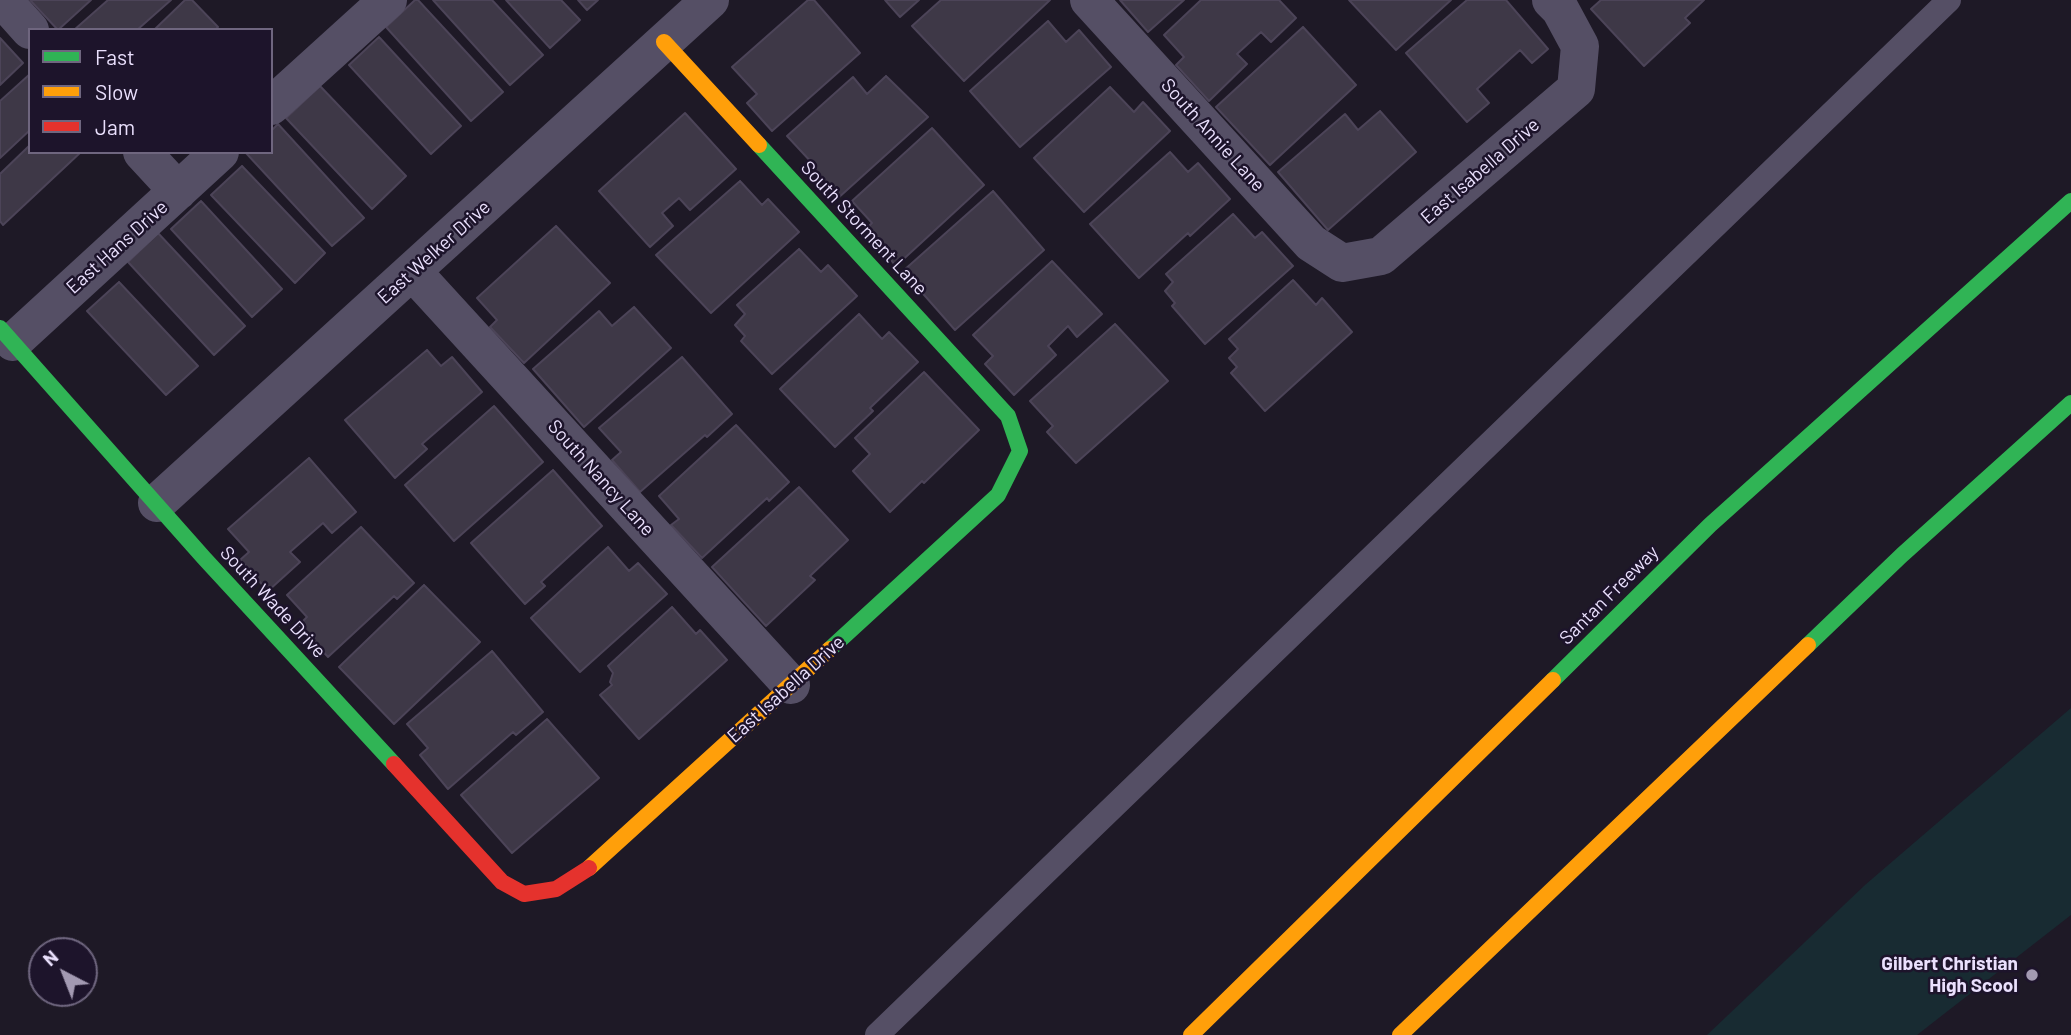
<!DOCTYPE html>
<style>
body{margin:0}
#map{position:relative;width:2071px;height:1035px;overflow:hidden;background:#1e1926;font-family:Barlow,sans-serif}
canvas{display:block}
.legend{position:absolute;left:28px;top:28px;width:245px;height:126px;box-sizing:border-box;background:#1d142b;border:2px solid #6f667f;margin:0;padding:9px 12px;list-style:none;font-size:21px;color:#eae0fd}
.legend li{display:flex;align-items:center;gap:14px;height:35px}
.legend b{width:35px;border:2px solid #6f667f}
.north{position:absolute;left:28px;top:937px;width:70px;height:70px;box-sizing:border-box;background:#1d142b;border:2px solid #6f667f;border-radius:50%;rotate:318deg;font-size:19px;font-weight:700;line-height:28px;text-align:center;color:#eae0fd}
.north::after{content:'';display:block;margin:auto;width:24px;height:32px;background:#a39ab2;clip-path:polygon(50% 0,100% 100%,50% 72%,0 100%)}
</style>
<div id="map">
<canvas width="2071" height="1035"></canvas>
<ul class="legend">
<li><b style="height:9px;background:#30b455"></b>Fast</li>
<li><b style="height:9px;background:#ff9f0a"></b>Slow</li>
<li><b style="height:9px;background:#e5322d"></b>Jam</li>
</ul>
<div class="north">N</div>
</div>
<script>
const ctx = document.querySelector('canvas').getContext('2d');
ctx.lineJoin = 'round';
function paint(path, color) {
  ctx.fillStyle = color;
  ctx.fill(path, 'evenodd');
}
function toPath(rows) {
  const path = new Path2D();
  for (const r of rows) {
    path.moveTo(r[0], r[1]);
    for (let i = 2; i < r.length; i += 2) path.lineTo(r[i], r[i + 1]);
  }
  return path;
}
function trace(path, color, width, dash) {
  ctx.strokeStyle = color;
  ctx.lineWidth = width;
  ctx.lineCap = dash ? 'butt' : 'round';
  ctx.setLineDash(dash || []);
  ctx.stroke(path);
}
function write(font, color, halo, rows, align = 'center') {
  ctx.font = font + ' Barlow,sans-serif';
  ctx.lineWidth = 5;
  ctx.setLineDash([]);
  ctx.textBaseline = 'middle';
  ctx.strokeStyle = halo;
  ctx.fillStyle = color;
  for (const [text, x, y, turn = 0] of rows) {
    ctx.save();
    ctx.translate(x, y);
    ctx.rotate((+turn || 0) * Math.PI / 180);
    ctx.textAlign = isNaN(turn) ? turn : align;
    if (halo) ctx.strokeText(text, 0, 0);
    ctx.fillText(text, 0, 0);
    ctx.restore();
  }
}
const green = toPath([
 [2071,708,2071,915,1917,1035,1707,1035,1865,885]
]);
const building = toPath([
 [30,0,91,0,58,30,30,0],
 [108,0,171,0,137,30,74,30,108,0],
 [185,0,192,0,218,27,215,30,154,30,185,0],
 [415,0,418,0,503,92,471,121,386,27,415,0],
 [433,0,492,0,543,55,510,85,433,0],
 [506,0,561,0,580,20,550,48,506,0],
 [578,0,598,0,587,10,578,0],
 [808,0,814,0,860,53,772,131,747,103,757,94,732,67,808,0],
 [885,0,919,0,900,17,885,0],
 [941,0,1050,0,964,81,912,26,941,0],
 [1120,0,1184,0,1148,32,1120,0],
 [1201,0,1279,0,1296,18,1271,42,1261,32,1237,54,1247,64,1209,101,1176,65,1184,57,1164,35,1201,0],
 [1349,0,1451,0,1396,50,1349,0],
 [1467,0,1506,0,1548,49,1532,63,1520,50,1477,89,1489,103,1467,122,1406,53,1467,0],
 [1601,0,1704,0,1685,18,1690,23,1644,66,1591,9,1601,0],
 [1048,21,1066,42,1079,30,1111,67,1020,147,970,91,1048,21],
 [1303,27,1356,85,1270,165,1216,107,1303,27],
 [379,37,461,126,431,154,349,65,379,37],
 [0,38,23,63,0,85,0,38],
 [30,74,30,130,0,158,0,101,30,74],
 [886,76,928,117,837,199,809,168,813,164,787,136,853,77,867,94,886,76],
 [320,86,406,176,372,209,286,118,320,86],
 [1110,87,1134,112,1143,102,1170,131,1084,212,1034,158,1110,87],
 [1380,111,1416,152,1328,230,1278,172,1345,114,1358,130,1380,111],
 [685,113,736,169,690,210,679,198,662,213,673,226,650,247,599,191,685,113],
 [278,124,364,218,332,246,246,153,271,152,271,131,278,124],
 [932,128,984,185,896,266,865,230,872,223,852,201,932,128],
 [30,145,30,152,81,152,3,225,0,221,0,174,30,145],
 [1170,152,1188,172,1198,163,1230,199,1190,236,1188,233,1139,278,1090,224,1170,152],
 [242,166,325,253,295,283,211,195,242,166],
 [740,181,762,205,768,199,799,232,711,313,656,255,740,181],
 [993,191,1044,250,955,330,903,271,993,191],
 [201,201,282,289,252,317,171,229,201,201],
 [1233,214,1255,238,1262,232,1293,266,1205,344,1172,306,1175,303,1165,291,1173,282,1166,274,1233,214],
 [556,226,610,283,524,363,490,327,497,320,477,298,556,226],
 [158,233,245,326,214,355,128,262,158,233],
 [799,249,821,272,828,265,857,296,772,374,741,341,745,336,735,325,745,314,737,305,799,249],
 [1052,261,1102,314,1077,337,1068,326,1048,346,1056,355,1014,395,985,364,993,356,973,335,1052,261],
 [1293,280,1316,305,1322,298,1352,332,1265,411,1231,373,1237,367,1229,358,1238,349,1229,339,1293,280],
 [119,282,198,366,166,395,87,311,119,282],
 [634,307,671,348,584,427,533,369,599,311,612,326,634,307],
 [859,314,882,339,889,332,918,362,870,408,873,411,835,447,780,389,859,314],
 [1115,324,1168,381,1076,463,1047,432,1053,426,1030,401,1115,324],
 [427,350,441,366,452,357,482,392,422,444,427,449,395,478,345,420,427,350],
 [682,357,732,414,707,437,705,435,640,492,612,460,621,452,599,428,682,357],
 [924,372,979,430,924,483,922,481,890,512,853,471,870,454,855,438,924,372],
 [494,406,543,462,454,541,405,485,494,406],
 [736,425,789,482,769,501,767,498,702,558,671,525,679,519,659,496,736,425],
 [309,458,356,512,332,533,323,523,290,552,300,562,268,591,240,560,249,552,228,529,309,458],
 [553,470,602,526,541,582,545,586,525,604,471,543,553,470],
 [799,487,848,540,810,576,815,580,766,626,712,567,799,487],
 [361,527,414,583,397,599,394,596,328,657,299,625,307,617,287,595,361,527],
 [608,547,629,571,638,563,667,594,580,672,531,618,608,547],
 [424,585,480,642,394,724,339,667,424,585],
 [672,607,696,634,700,630,727,660,639,739,600,695,612,685,610,682,613,673,608,666,672,607],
 [492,651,543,712,516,735,513,732,448,789,420,755,428,748,407,724,492,651],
 [547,719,599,778,512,853,461,795,547,719]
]);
const lane = toPath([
 [877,1035,1949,0]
]);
const street = toPath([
 [3,0,30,30],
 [1089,0,1311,243,1342,263,1381,256,1576,89,1580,46,1560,9,1551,0],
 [271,106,388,0],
 [142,152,178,191],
 [412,271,791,685],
 [13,342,220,152],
 [157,503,710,0]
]);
const fast = toPath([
 [759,145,1008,416,1020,451,998,495,830,649],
 [0,328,204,558,394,764],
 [1808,645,1902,555,2071,403],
 [1553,680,1710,525,2071,201]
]);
const slow = toPath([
 [664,42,759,145],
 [589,868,830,649],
 [1191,1035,1553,680],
 [1400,1035,1808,645]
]);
const jam = toPath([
 [394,764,502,882,524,894,556,889,589,868]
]);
const markers = [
 [2032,975,7,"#a39ab2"]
];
const streetNames = [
 ["South Annie Lane",1213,135,48],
 ["East Isabella Drive",1480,171,-41],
 ["South Storment Lane",864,228,47],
 ["East Hans Drive",117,247,-42],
 ["East Welker Drive",434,252,-42],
 ["South Nancy Lane",601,478,48],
 ["Santan Freeway",1609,595,-45],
 ["South Wade Drive",273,602,47],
 ["East Isabella Drive",786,689,-42]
];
const poiNames = [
 ["Gilbert Christian",2018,964],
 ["High Scool",2018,986]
];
paint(green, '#182b32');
paint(building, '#3e3847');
trace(building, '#4c4458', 2);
trace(lane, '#554f65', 24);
trace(street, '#554f65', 38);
trace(fast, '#30b455', 16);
trace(slow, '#ff9f0a', 16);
trace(jam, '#e5322d', 16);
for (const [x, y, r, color] of markers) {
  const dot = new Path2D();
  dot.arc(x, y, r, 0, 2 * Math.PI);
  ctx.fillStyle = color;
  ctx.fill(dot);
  trace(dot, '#1d142b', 2.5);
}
write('19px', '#eae0fd', '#1d142b', streetNames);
write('bold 19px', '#eae0fd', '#1d142b', poiNames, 'right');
</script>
